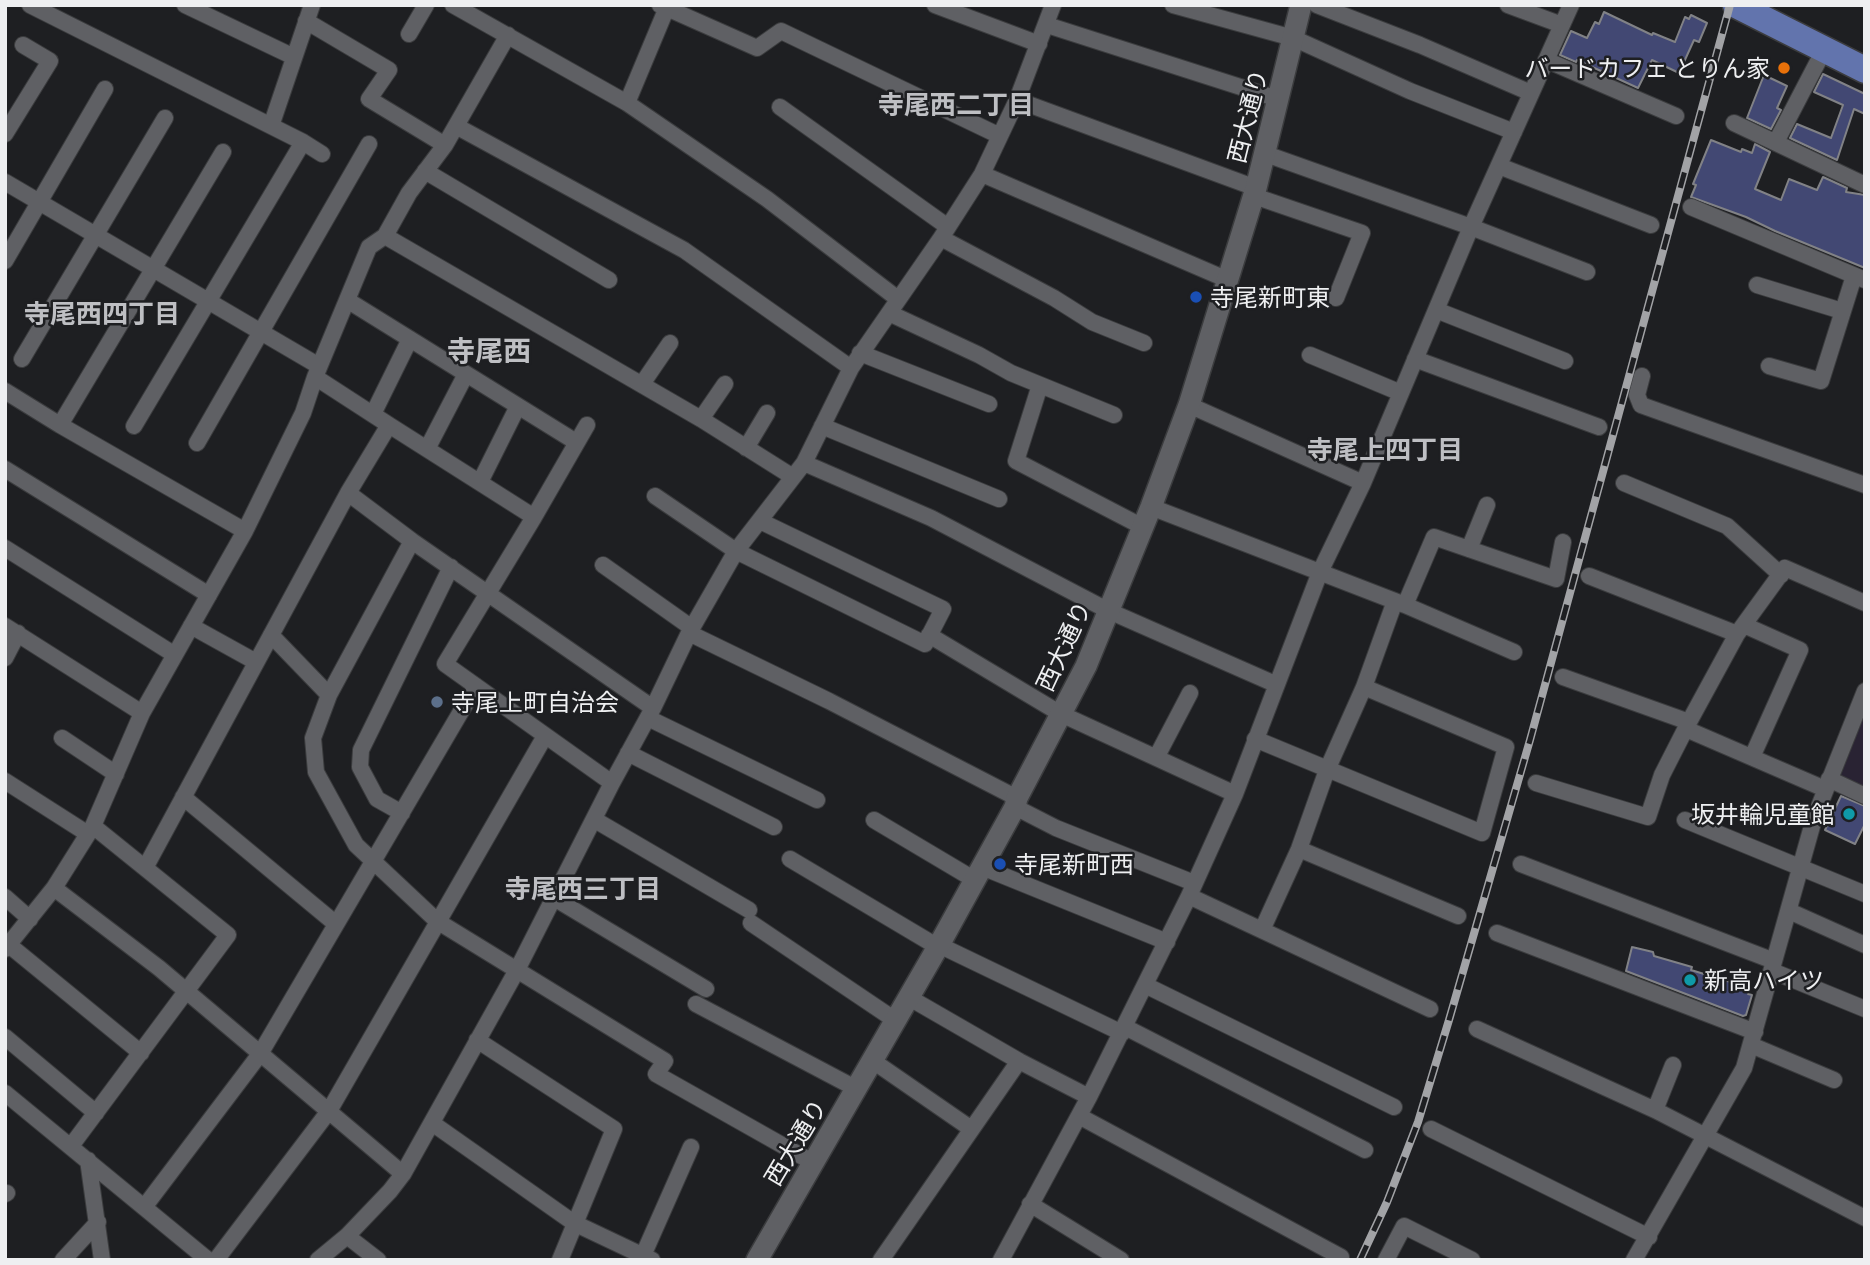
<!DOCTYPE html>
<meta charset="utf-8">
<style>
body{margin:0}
#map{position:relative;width:1870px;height:1265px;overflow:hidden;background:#1e1f22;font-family:Georgia,serif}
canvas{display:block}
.frame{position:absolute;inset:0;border:7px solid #eeeff1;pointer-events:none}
</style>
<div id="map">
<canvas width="1870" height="1265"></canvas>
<div class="frame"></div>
</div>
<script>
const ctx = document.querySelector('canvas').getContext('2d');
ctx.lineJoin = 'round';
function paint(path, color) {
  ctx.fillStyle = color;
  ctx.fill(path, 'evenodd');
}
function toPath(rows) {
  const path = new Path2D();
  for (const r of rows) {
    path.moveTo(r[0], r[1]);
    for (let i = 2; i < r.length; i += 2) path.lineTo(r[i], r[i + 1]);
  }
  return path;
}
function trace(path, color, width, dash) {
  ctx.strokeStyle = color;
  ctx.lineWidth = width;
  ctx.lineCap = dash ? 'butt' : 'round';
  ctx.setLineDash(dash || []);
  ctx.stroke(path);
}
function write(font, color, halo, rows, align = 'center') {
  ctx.font = font + ' Georgia,"Noto Sans JP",serif';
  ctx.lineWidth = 5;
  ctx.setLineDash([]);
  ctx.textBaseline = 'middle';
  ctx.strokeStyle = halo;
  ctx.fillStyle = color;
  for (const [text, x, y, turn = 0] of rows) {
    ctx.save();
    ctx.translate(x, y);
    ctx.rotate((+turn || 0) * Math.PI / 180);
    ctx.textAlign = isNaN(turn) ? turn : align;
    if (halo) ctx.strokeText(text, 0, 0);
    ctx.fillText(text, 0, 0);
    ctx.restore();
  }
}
const education = toPath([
 [1865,711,1865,789,1837,777]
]);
const building = toPath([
 [1604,12,1652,35,1653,33,1675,42,1685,17,1689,19,1691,15,1707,23,1699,42,1694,40,1679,73,1652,60,1638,88,1577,60,1576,62,1560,55,1571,31,1587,38,1595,22,1599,24,1604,12],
 [1823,74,1865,94,1865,114,1854,109,1837,160,1790,138,1797,124,1831,138,1843,105,1814,92,1823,74],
 [1764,75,1787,86,1777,108,1781,110,1771,129,1747,118,1764,75],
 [1711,140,1741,152,1742,149,1752,153,1755,144,1770,152,1755,189,1781,200,1789,179,1817,190,1823,177,1847,188,1846,192,1865,195,1865,268,1775,231,1746,217,1691,197,1696,185,1693,184,1711,140],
 [1841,796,1865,806,1865,824,1855,844,1825,830,1841,796],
 [1632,947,1653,952,1654,956,1692,967,1691,970,1750,988,1748,994,1752,995,1746,1015,1743,1016,1626,971,1632,947]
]);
const minor = toPath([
 [30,5,303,142,322,154],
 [185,5,294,57],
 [453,5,627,103,767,199,898,299],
 [660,5,757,48,781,31,1000,136],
 [935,5,1039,44],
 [1173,5,1293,38,1410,91,1514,132],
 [1317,5,1420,45,1531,93],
 [1508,5,1562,25],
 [306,21,389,70,369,99,445,145],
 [1047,25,1278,99],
 [409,34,426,5],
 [1546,60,1676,116],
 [1017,100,1256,188],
 [627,103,668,5],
 [780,107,948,227],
 [1734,123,1865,185],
 [271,126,312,5],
 [456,126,684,250,851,368],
 [5,134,50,61,23,45],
 [1776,142,1824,50],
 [1263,153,1471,227,1587,272],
 [1499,166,1651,225],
 [425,171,609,280],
 [982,174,1228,280],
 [5,182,319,366],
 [1254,196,1362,233,1336,298],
 [1691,207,1865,280],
 [385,236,701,419,793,477],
 [941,238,1054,298,1092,322,1144,343],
 [5,261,105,89],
 [1757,285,1842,311],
 [347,300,576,442],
 [1436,310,1565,361],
 [889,313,979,355,1011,373,1114,415],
 [860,353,989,404],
 [1310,355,1401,393],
 [22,359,165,118],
 [1415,359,1599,427],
 [1769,366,1821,381,1854,276],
 [1642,376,1637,395,1641,405,1865,485],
 [315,377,389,425,348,493,412,541,653,708],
 [642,384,670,343],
 [1040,385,1016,461,1143,527],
 [5,391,60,425,245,531],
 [1189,405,1363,483],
 [373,414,410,339],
 [701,419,725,384],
 [60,425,223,152],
 [389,425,534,517,445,664,612,783],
 [134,426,303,142],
 [822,426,999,499],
 [197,443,369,144],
 [746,448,767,413],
 [427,449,466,374],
 [804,463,931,518,1109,611,1275,684],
 [5,469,209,595],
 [480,482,518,406],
 [1624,483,1727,526,1781,575],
 [655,496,736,551,925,644,943,609,760,521],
 [1151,507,1405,605,1514,652],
 [534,517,587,425],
 [412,541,329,695,313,738,316,772,356,845,437,921,665,1061,656,1074,812,1162],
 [5,548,175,655],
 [1469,549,1487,505],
 [603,565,692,628],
 [1589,576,1737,634],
 [1405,605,1434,537,1556,579,1563,542],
 [1744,625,1800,650,1752,757],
 [5,626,142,713],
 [191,626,256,662],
 [689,633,829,701,1017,798],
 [271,635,329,695],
 [929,635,1061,714,1235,794],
 [5,658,18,633],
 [1563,677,1689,722],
 [648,718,817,800],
 [1686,729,1825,789],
 [62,738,116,774],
 [1255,739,1482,833,1506,747,1364,687],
 [628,753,774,827],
 [1157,756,1190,693],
 [1829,779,1865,796],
 [5,781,88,834],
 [1536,783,1648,817,1662,775,1689,722,1737,634,1785,568,1865,603],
 [183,797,336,924],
 [1015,807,1056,828,1194,883],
 [402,813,377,799,360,767,361,750,451,567],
 [595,820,749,910],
 [874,820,975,880],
 [1685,820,1865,894],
 [1299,849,1458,916],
 [790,859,938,947],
 [1521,864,1774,961],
 [982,867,1167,942],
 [145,868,348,493],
 [54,888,159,968,403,1174],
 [1189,896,1430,1009],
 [5,897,30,919],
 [554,898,706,989],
 [1789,911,1865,945],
 [751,923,895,1020],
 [1262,930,1299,849,1327,770,1364,687,1395,601],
 [1497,933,1755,1032],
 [9,945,141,1053],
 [939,945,1122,1033],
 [5,949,54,888,93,826,142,713,245,531,303,413,315,377,369,247,385,236,409,193,445,145,508,35],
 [1772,971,1865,1009],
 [1145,985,1394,1107],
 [908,997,1019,1061,1089,1097],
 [696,1004,857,1089],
 [1125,1027,1365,1150],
 [1477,1029,1655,1110,1865,1218],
 [5,1037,96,1113],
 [477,1040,614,1129,560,1260],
 [1751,1045,1834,1080],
 [873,1061,970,1128],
 [5,1093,208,1260],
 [1655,1110,1673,1065],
 [1079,1116,1341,1257,1340,1260],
 [432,1123,574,1223,652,1260],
 [1431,1129,1649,1237],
 [71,1146,228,935,93,826],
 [88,1160,102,1260],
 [5,1194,7,1193],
 [1030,1204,1121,1260],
 [145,1206,260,1054,476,686],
 [347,1236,378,1260],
 [63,1260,98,1222],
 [216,1260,329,1111,545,736],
 [318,1260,347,1236,390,1191,403,1174,517,970,612,783,653,708,689,633,736,551,804,463,851,368,941,238,982,174,1017,100,1053,5],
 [641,1260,691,1147],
 [881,1260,1019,1061],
 [1001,1260,1089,1097,1189,896,1235,794,1320,572,1363,483,1471,227,1571,5],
 [1386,1260,1404,1226,1472,1260],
 [1634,1260,1744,1068,1814,819,1865,691]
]);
const tertiary = toPath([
 [757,1260,939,945,1015,807,1017,798,1086,666,1151,507,1189,405,1256,188,1301,5]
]);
const primary = toPath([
 [1736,5,1865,70]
]);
const rail = toPath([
 [1360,1260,1387,1202,1418,1122,1449,1020,1530,740,1730,5]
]);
const markers = [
 [1784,68,7,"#e8710a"],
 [1196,297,7,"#1a4fb4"],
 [437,702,7,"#5c6f8a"],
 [1849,814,7,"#0f9aa8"],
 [1000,864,7,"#1a4fb4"],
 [1690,980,7,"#0f9aa8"]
];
const poiNames = [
 ["バードカフェ とりん家",1770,68,"right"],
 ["寺尾新町東",1210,297],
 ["寺尾上町自治会",451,702],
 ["坂井輪児童館",1835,814,"right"],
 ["寺尾新町西",1014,864],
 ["新高ハイツ",1704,980]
];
const streetNames = [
 ["西大通り",1247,116,-76],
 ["西大通り",1063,646,-65],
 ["西大通り",795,1142,-59]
];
const neighbourhoodNames = [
 ["寺尾西二丁目",956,104],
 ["寺尾西四丁目",102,313],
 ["寺尾上四丁目",1385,449],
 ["寺尾西三丁目",583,888]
];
const quarterNames = [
 ["寺尾西",489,350]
];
paint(education, '#292333');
paint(building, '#424873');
trace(building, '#818286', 2);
trace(minor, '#3b3c3e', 18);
trace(tertiary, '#3b3c3e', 24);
trace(primary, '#3b3c3e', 29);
trace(minor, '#5f6064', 16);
trace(tertiary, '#5f6064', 21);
trace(primary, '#6274ad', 26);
trace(rail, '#a2a3a6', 8);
trace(rail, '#1e1f22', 5, [16]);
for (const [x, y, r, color] of markers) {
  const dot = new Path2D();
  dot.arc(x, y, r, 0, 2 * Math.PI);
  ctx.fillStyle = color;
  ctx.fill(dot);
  trace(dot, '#1e1f22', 2.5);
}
write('24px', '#eeeff1', '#1e1f22', poiNames, 'left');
write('24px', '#eeeff1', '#1e1f22', streetNames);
write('bold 26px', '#bebfc3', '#1e1f22', neighbourhoodNames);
write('bold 28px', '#bebfc3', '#1e1f22', quarterNames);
</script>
